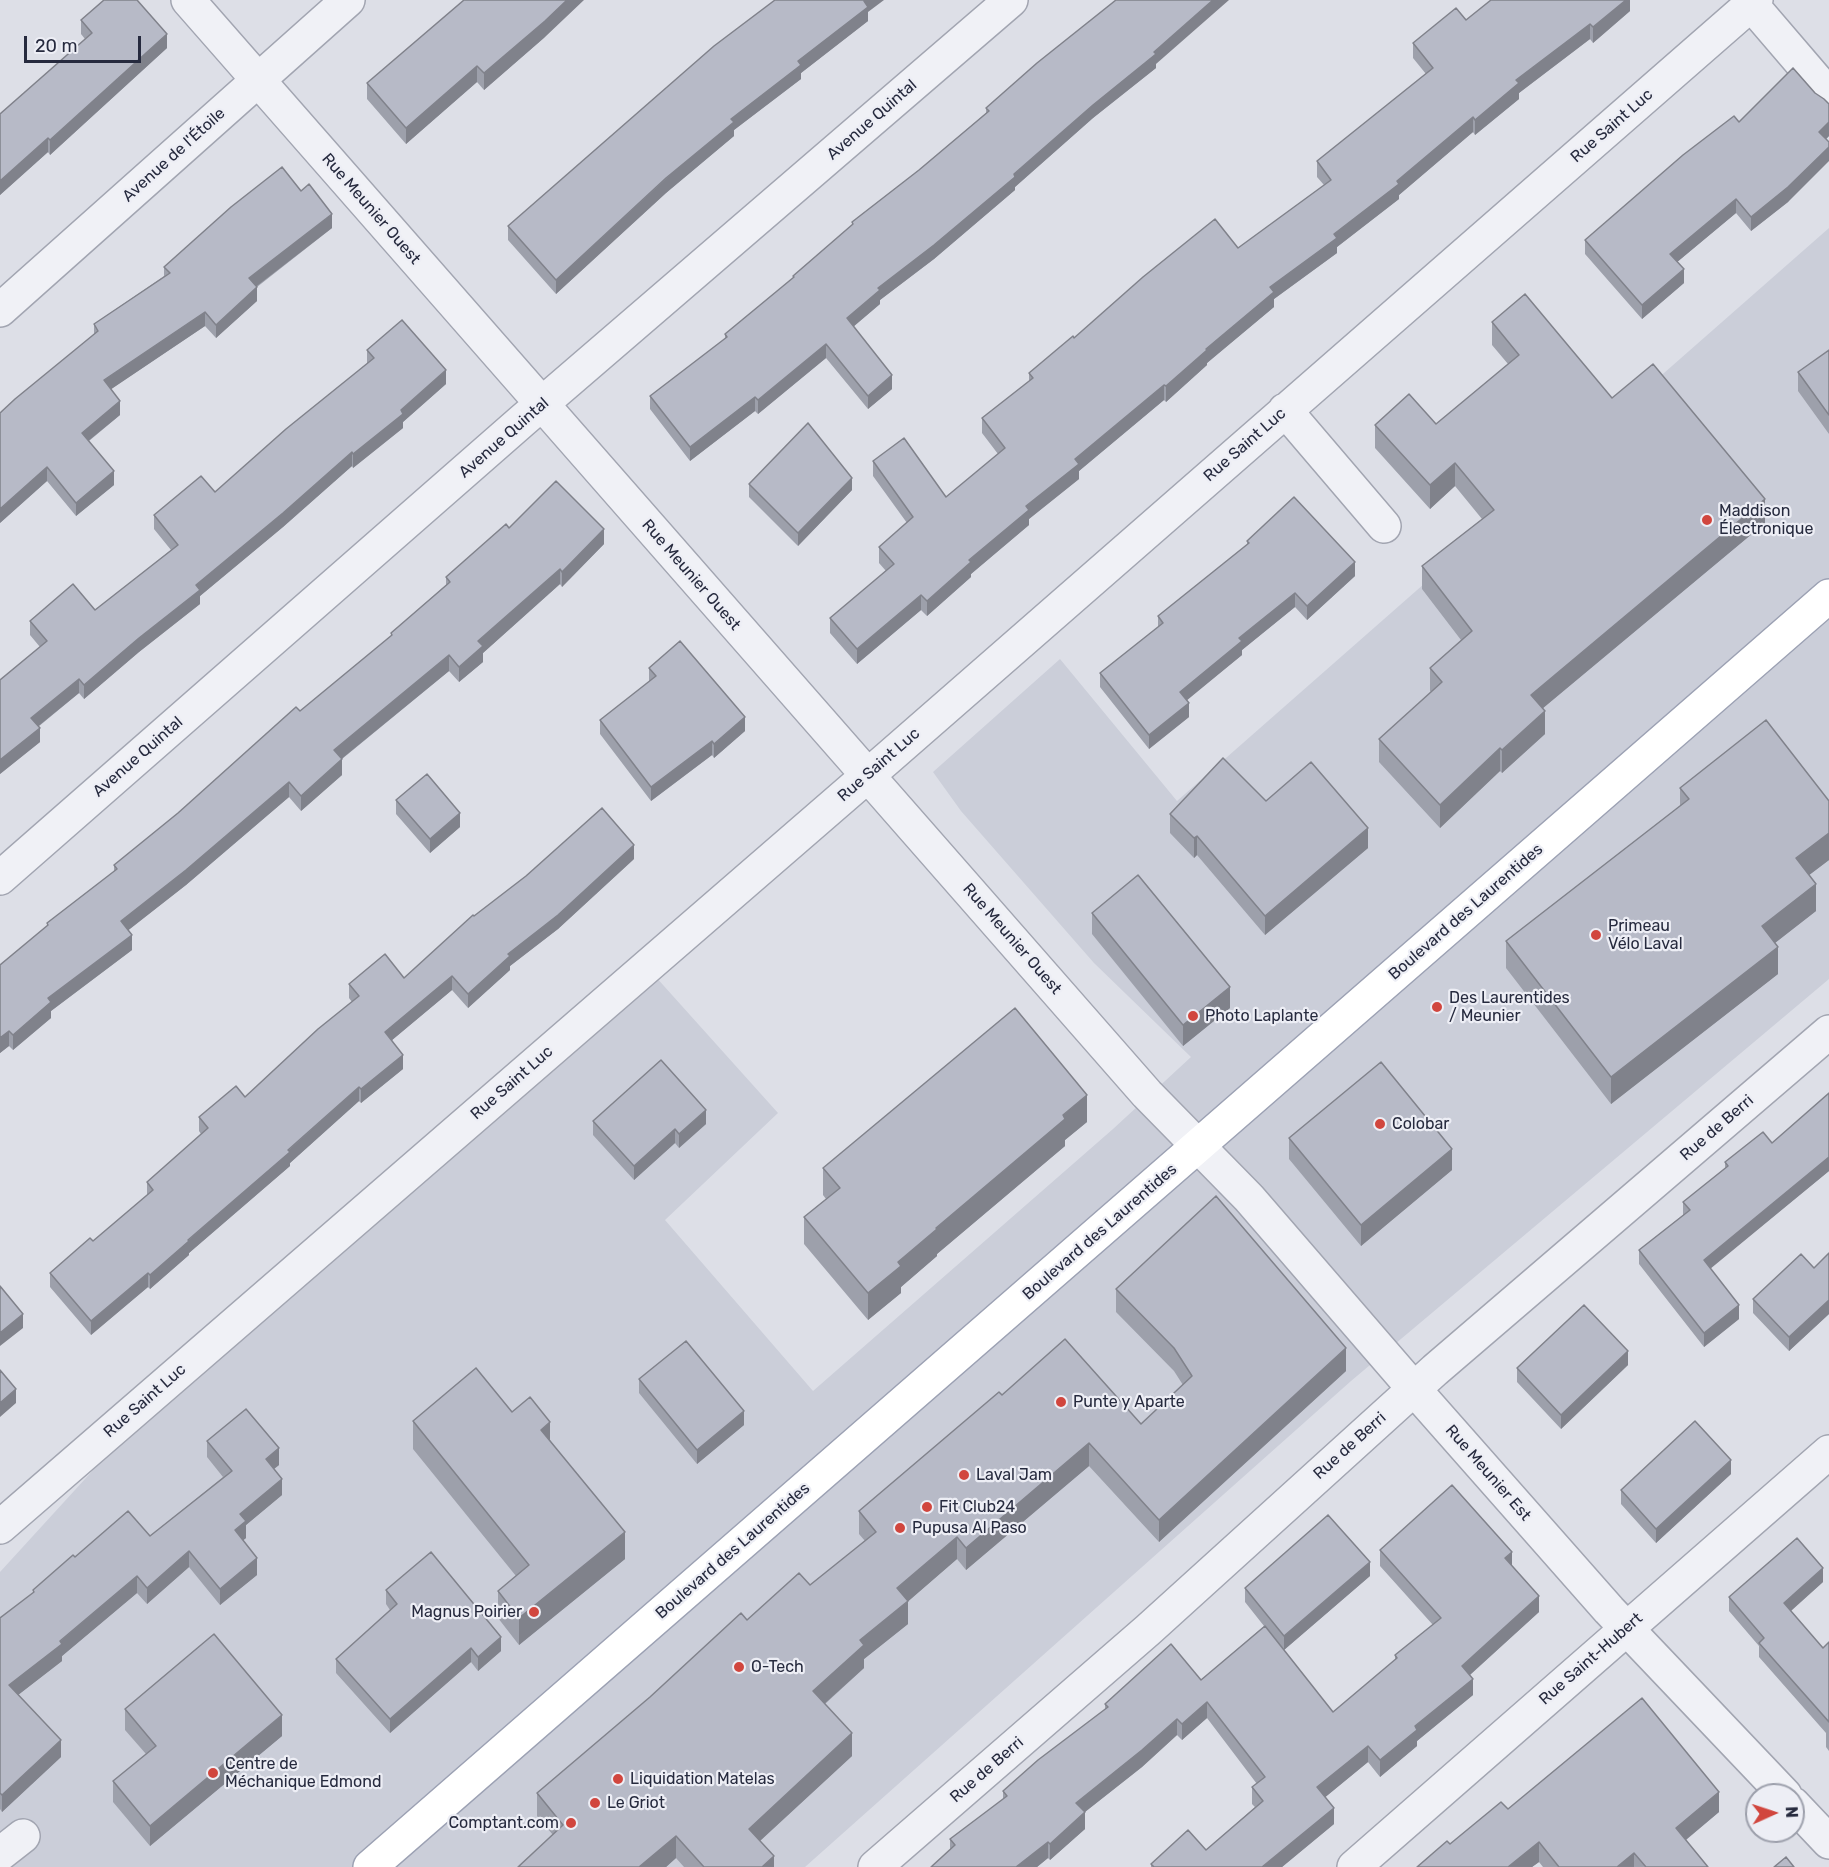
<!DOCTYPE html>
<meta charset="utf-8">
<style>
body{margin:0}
#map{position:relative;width:1829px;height:1867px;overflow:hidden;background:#dddfe7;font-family:Rubik,sans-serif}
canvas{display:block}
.north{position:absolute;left:1745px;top:1783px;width:60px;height:60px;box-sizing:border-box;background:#edeef5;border:2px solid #9da0ac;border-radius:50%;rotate:87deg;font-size:16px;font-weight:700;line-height:24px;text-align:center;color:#262a3e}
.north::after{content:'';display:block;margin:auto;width:21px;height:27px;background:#d1463e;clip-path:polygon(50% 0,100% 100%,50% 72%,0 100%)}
.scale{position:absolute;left:24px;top:36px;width:117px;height:27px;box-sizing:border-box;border:3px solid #262a3e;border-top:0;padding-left:8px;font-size:18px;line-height:21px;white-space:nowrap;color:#262a3e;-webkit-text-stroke:4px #edeef5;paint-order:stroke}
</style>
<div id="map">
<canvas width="1829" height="1867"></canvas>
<div class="north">N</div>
<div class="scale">20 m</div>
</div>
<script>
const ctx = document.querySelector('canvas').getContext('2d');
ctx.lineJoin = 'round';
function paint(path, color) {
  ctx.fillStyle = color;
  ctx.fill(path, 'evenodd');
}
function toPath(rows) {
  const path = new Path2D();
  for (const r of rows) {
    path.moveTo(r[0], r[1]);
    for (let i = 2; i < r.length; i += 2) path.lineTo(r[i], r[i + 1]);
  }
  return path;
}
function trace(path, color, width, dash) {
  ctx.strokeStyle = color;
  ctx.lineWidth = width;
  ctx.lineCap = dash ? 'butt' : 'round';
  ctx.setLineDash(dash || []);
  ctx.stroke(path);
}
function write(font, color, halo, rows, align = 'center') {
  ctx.font = font + ' Rubik,sans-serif';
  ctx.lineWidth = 4.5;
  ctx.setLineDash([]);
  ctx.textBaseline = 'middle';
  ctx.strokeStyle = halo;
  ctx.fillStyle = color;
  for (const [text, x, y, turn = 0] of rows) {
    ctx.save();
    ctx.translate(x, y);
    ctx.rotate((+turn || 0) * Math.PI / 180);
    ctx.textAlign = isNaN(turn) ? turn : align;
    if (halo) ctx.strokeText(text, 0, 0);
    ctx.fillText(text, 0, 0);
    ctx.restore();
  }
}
const built = toPath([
 [1829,228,1829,979,1351,1381,805,1867,0,1867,0,1572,202,1351,646,966,778,1113,665,1220,813,1391,1113,1129,1191,1057,1094,963,961,811,933,772,1060,659,1177,801]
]);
const minor = toPath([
 [188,0,1147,1094,1249,1198,1414,1389,1609,1610,1785,1795],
 [1751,4,1829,95],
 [0,310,348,0],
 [1285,410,1384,526],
 [0,878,523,420,1011,0],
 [0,1527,888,758,1756,0],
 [1793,1804,1829,1842],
 [0,1854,23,1836],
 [875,1867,1148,1630,1435,1370,1829,1032],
 [1354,1867,1829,1452]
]);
const major = toPath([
 [370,1867,1829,596]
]);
const wall = toPath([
 [1630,0,1630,11,1593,43,1590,39,1519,93,1519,99,1475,135,1473,132,1399,195,1399,199,1337,247,1337,253,1274,299,1274,307,1207,363,1207,365,1166,402,1164,400,1079,471,1079,479,1029,519,1029,525,971,574,971,577,927,616,921,610,857,664,830,633,830,618,886,571,879,563,879,547,907,523,873,476,873,461,946,497,998,454,982,433,982,418,1029,381,1029,373,1074,338,1238,248,1324,185,1317,177,1317,161,1426,74,1413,58,1413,43,1466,20],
 [868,12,868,21,801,73,801,79,734,130,734,136,666,193,556,294,508,240,508,226],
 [81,20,167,48,50,155,48,152,0,195,0,114,85,39,81,34],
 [545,37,484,90,477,82,406,144,367,99,367,83],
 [1156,64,1156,68,1093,118,1015,187,1015,190,934,259,880,300,880,304,853,327,892,389,868,409,826,358,758,414,755,411,690,461,650,409,650,396,725,339,725,334,793,278,793,276,852,225,852,222,919,170,986,113,986,108],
 [1739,122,1829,136,1826,139,1788,202,1751,231,1736,213,1677,262,1684,283,1642,319,1585,254,1585,240],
 [301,191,332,228,257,287,257,301,216,338,205,326,111,389,120,415,89,441,114,485,76,516,47,481,0,523,94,335,94,324,164,276,164,267],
 [1492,322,1612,398,1765,523,1542,709,1545,734,1502,773,1500,771,1440,828,1379,762,1379,739,1431,692,1430,691,1430,668,1461,640,1422,589,1422,566,1482,519,1455,486,1430,509,1375,448,1375,425,1436,424,1508,364,1492,345],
 [367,350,446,384,403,422,403,428,353,468,352,466,283,527,200,596,200,604,139,652,84,699,79,693,38,727,40,742,0,774,0,680,40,647,30,635,30,621,95,610,171,550,154,529,154,515,215,492,367,364],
 [1829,350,1829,434,1798,391,1798,372],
 [749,484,852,490,798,546,749,497],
 [509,528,604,544,562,587,560,584,483,653,483,662,459,682,449,671,342,759,342,775,301,811,289,797,186,885,128,930,132,950,51,1011,51,1018,13,1050,9,1046,0,1053,0,965,47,927,47,923,114,872,114,865,178,813,391,636,391,633,446,585,446,577],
 [1247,541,1355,576,1307,620,1295,607,1242,650,1242,655,1186,700,1189,717,1149,749,1100,687,1100,673,1158,627,1158,616,1247,545],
 [649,668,745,731,714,758,712,755,651,801,600,734,600,720,649,682],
 [1680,788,1829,860,1809,875,1816,911,1775,943,1778,974,1611,1104,1506,968,1506,941,1680,806],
 [396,800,460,827,430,853,396,814],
 [1266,801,1368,848,1265,935,1197,855,1194,858,1170,833,1170,814],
 [634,859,558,929,510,966,510,970,468,1008,452,990,392,1040,403,1069,361,1103,359,1101,290,1163,290,1166,189,1253,189,1255,150,1289,148,1287,91,1335,50,1287,50,1273,93,1241,147,1195,147,1182,201,1134,199,1131,199,1117,245,1097,352,1002,349,998,349,984,404,978,474,916],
 [1092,913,1230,1008,1183,1046,1092,934],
 [1829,1093,1829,1171,1710,1268,1739,1319,1704,1347,1639,1264,1639,1250,1683,1215,1683,1202,1725,1168,1725,1162,1772,1143],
 [593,1121,706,1124,679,1148,675,1143,634,1180,593,1135],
 [1087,1122,1065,1140,1065,1146,937,1254,937,1256,901,1287,901,1293,868,1320,804,1244,804,1217,826,1199,823,1195,823,1168],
 [1289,1138,1452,1170,1361,1246,1289,1159],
 [1829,1253,1829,1314,1789,1351,1753,1313,1753,1299,1814,1268],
 [1116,1289,1346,1371,1159,1542,1089,1466,966,1570,957,1559,908,1601,908,1624,864,1659,864,1668,825,1704,852,1756,760,1841,774,1867,684,1867,676,1858,666,1867,518,1867,553,1835,537,1816,537,1793,747,1620,810,1585,865,1541,859,1534,859,1511,1002,1395,1141,1424,1183,1385,1174,1371,1116,1312],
 [1628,1365,1561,1429,1517,1382,1517,1368],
 [639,1379,744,1425,697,1464,639,1393],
 [512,1412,550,1440,625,1559,519,1645,498,1618,498,1591,516,1576,413,1449,413,1421],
 [207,1441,279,1465,274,1469,282,1495,246,1525,246,1538,243,1540,257,1575,220,1605,189,1567,147,1604,137,1593,62,1656,62,1661,18,1695,61,1757,2,1812,0,1809,0,1618,33,1593,33,1590,75,1557,150,1536,223,1477,207,1457],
 [1731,1474,1656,1543,1621,1504,1621,1490],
 [1380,1550,1512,1566,1539,1612,1470,1675,1473,1695,1417,1741,1417,1746,1380,1777,1368,1762,1325,1797,1334,1824,1282,1867,1151,1867,1151,1864,1206,1850,1255,1807,1252,1804,1252,1787,1257,1784,1207,1718,1182,1740,1177,1735,1142,1767,1085,1812,1085,1829,1050,1860,1048,1858,1037,1867,931,1867,950,1850,950,1839,1003,1799,1003,1791,1105,1710,1105,1704,1201,1680,1264,1626,1245,1602,1245,1588,1370,1576,1284,1650,1333,1712,1395,1660,1395,1655,1433,1625,1380,1566],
 [1823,1582,1791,1611,1823,1648,1829,1642,1829,1751,1826,1747,1826,1733,1759,1657,1759,1646,1729,1611,1729,1597],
 [386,1590,501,1651,478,1671,471,1662,390,1733,336,1673,336,1659,390,1610,386,1604],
 [125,1709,282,1736,150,1846,113,1802,113,1781,146,1754,125,1730],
 [1508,1809,1719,1812,1686,1840,1708,1867,1543,1867,1539,1862,1532,1867,1417,1867,1450,1844]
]);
const shadedWall = toPath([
 [567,0,584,0,545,37,484,90,484,73],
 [865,0,884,0,868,12,868,21,801,73,801,79,734,130,734,136,666,193,556,294,556,280,731,119,798,61],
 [1213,0,1229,0,1156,64,1156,68,1093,118,1015,187,1015,190,934,259,880,300,880,304,847,332,847,318,878,288,1014,174],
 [1626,0,1630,0,1630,11,1593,43,1593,27],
 [1590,24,1590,39,1519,93,1519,99,1475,135,1475,120,1516,80],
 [167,34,167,48,50,155,50,140],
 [477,66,477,82,406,144,406,128],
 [1473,117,1473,132,1399,195,1399,199,1337,247,1337,253,1274,299,1274,307,1207,363,1207,365,1166,402,1166,386,1270,287],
 [1829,122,1829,136,1819,146,1819,132],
 [48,138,48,152,0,195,0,181],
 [1829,147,1829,161,1788,202,1751,231,1751,217],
 [1736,199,1736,213,1670,268,1670,254],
 [332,214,332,228,249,292,249,278],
 [1684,269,1684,283,1642,319,1642,305],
 [257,287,257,301,216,338,216,325],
 [205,312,205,326,104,394,104,380],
 [826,344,826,358,758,414,758,400],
 [446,370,446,384,403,422,403,428,353,468,353,454,401,410],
 [892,375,892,389,868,409,868,396],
 [1164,385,1164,400,1079,471,1079,479,1029,519,1029,525,971,574,971,577,927,616,927,601,1075,459],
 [755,397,755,411,690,461,690,447],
 [120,401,120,415,82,446,82,433],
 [352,452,352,466,283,527,200,596,200,604,139,652,84,699,84,685,196,585],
 [1455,463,1455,486,1430,509,1430,485],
 [47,467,47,481,0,523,0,509],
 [114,471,114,485,76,516,76,503],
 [852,478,852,490,798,546,798,533],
 [1765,499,1765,523,1531,718,1531,695],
 [604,529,604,544,562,587,562,572],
 [1355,562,1355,576,1307,620,1307,606],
 [560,569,560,584,483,653,483,662,459,682,459,667,478,641],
 [1295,593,1295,607,1242,650,1242,655,1180,706,1180,692,1239,638],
 [921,595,921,610,857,664,857,649],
 [449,655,449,671,334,765,334,750],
 [79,679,79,693,31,732,31,718],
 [1189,703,1189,717,1149,749,1149,735],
 [1545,711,1545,734,1502,773,1502,750],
 [745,717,745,731,714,758,714,744],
 [40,728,40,742,0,774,0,760],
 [712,741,712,755,651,801,651,787],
 [1500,748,1500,771,1440,828,1440,805],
 [342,759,342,775,301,811,301,796],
 [289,782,289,797,186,885,121,936,121,921],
 [460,813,460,827,430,853,430,839],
 [1368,828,1368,848,1265,935,1265,916],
 [1829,833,1829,860,1796,885,1796,858],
 [1197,836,1197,855,1194,858,1194,838],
 [634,845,634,859,558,929,510,966,510,970,468,1008,468,994,508,954],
 [1816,884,1816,911,1762,953,1762,926],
 [132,935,132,950,51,1011,51,1018,13,1050,13,1035,48,998],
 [1778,947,1778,974,1611,1104,1611,1077],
 [452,976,452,990,385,1046,385,1032],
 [1230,987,1230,1008,1183,1046,1183,1025],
 [9,1031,9,1046,0,1053,0,1038],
 [403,1055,403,1069,361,1103,361,1089],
 [359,1087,359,1101,290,1163,290,1166,189,1253,189,1255,150,1289,150,1275],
 [1087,1095,1087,1122,1065,1140,1065,1146,937,1254,937,1256,901,1287,901,1293,868,1320,868,1293,898,1262,1063,1115],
 [706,1110,706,1124,679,1148,679,1134],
 [675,1129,675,1143,634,1180,634,1166],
 [1452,1149,1452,1170,1361,1246,1361,1225],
 [1829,1157,1829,1171,1704,1274,1704,1260],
 [148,1273,148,1287,91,1335,91,1321],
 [1829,1300,1829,1314,1789,1351,1789,1337],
 [1739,1305,1739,1319,1704,1347,1704,1333],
 [23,1314,23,1328,0,1346,0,1333],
 [1346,1348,1346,1371,1159,1542,1159,1520],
 [1628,1351,1628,1365,1561,1429,1561,1415],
 [16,1389,16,1403,0,1417,0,1403],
 [744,1411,744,1425,697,1464,697,1450],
 [550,1422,550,1449,541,1430],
 [1089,1443,1089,1466,966,1570,966,1548],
 [279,1448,279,1465,266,1475,266,1459],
 [1731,1460,1731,1474,1656,1543,1656,1529],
 [282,1479,282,1495,246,1525,246,1538,235,1547,235,1530,240,1514],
 [625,1532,625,1559,519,1645,519,1618],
 [957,1537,957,1559,904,1605,908,1601,908,1624,864,1659,864,1668,813,1714,813,1691,860,1640,897,1588],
 [189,1551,189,1567,147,1604,147,1588],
 [1512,1552,1512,1569,1505,1558],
 [257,1558,257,1575,220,1605,220,1589],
 [1370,1562,1370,1576,1284,1650,1284,1636],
 [1823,1568,1823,1582,1784,1617,1784,1603],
 [137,1576,137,1593,62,1656,62,1661,9,1702,9,1685],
 [1539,1596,1539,1612,1462,1682,1462,1666],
 [501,1637,501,1651,478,1671,478,1657],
 [471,1648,471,1662,390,1733,390,1719],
 [1473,1679,1473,1695,1417,1741,1417,1746,1380,1777,1380,1760,1415,1726],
 [1207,1702,1207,1718,1182,1740,1182,1724],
 [282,1715,282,1736,150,1846,150,1826],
 [1177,1719,1177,1735,1142,1767,1076,1819,1076,1803],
 [852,1733,852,1756,749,1851,749,1829],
 [61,1740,61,1757,2,1812,2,1795],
 [1368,1746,1368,1762,1317,1804,1317,1787],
 [1719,1792,1719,1812,1676,1848,1676,1828],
 [1334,1808,1334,1824,1282,1867,1262,1867],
 [1085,1812,1085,1829,1050,1860,1050,1844],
 [676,1836,676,1858,666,1867,639,1867],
 [1048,1842,1048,1858,1037,1867,1016,1867],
 [1539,1842,1539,1862,1532,1867,1508,1867],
 [1634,1853,1634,1867,1617,1867],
 [774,1856,774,1867,762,1867]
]);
const building = toPath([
 [104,0,137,0,167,34,50,140,48,138,0,181,0,114,92,33,81,20,104,0],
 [464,0,567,0,545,21,484,73,477,66,406,128,367,83,464,0],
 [775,0,865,0,864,1,868,7,798,61,801,65,731,119,734,122,666,178,556,280,508,226,714,46,775,0],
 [1116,0,1213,0,1154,52,1156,54,1093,105,1014,174,1015,177,934,245,878,288,880,290,847,318,892,375,868,396,826,344,758,400,755,397,690,447,650,396,727,337,725,334,794,277,793,276,853,224,852,222,919,170,989,111,986,108,1037,63,1116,0],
 [1491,0,1626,0,1593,27,1590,24,1516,80,1519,83,1475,120,1473,117,1397,181,1399,184,1334,234,1337,238,1270,287,1274,292,1206,349,1207,350,1166,386,1164,385,1075,459,1079,464,1026,506,1029,510,969,560,971,562,927,601,921,595,857,649,830,618,894,564,879,547,913,517,873,461,904,438,946,497,1005,448,982,418,1033,378,1029,373,1073,336,1074,338,1143,277,1215,219,1238,248,1331,180,1317,161,1433,68,1413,43,1456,8,1466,20,1491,0],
 [1793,68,1815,93,1824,99,1829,104,1829,122,1819,132,1829,142,1829,147,1788,187,1751,217,1736,199,1670,254,1684,269,1642,305,1585,240,1683,155,1734,116,1739,122,1793,68],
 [282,167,301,191,309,184,332,214,249,278,257,287,216,325,205,312,104,380,120,401,82,433,114,471,76,503,47,467,0,509,0,413,15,399,98,331,94,324,170,273,164,267,231,207,282,167],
 [1525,294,1612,398,1653,364,1765,499,1531,695,1545,711,1502,750,1500,748,1440,805,1379,739,1442,682,1430,668,1472,631,1422,566,1494,510,1455,463,1430,485,1375,425,1409,394,1436,424,1519,355,1492,322,1525,294],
 [402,320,446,370,401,410,403,414,353,454,352,452,283,513,196,585,200,590,139,638,84,685,79,679,31,718,40,728,0,760,0,680,47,641,30,621,73,584,95,610,178,545,154,515,201,476,215,492,286,429,374,358,367,350,402,320],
 [1829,350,1829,415,1798,372,1829,350],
 [808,423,852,478,798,533,749,484,808,423],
 [556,481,604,529,562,572,560,569,478,641,483,646,459,667,449,655,334,750,342,759,301,796,289,782,186,870,121,921,132,935,48,998,51,1002,13,1035,9,1031,0,1038,0,965,48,925,47,923,117,869,114,865,178,813,296,707,300,711,392,635,391,633,450,582,446,577,506,524,509,528,556,481],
 [1294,497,1355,562,1307,606,1295,593,1239,638,1242,641,1180,692,1189,703,1149,735,1100,673,1163,623,1158,616,1249,543,1247,541,1294,497],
 [680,641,745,717,714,744,712,741,651,787,600,720,656,676,649,668,680,641],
 [1766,720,1829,801,1829,833,1796,858,1816,884,1762,926,1778,947,1611,1077,1506,941,1689,799,1680,788,1766,720],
 [1223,758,1266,801,1311,762,1368,828,1265,916,1197,836,1194,838,1170,814,1223,758],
 [427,774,460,813,430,839,396,800,427,774],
 [602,808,634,845,558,915,508,954,510,956,468,994,452,976,385,1032,403,1055,361,1089,359,1087,288,1150,290,1152,188,1240,189,1241,150,1275,148,1273,91,1321,50,1273,90,1238,93,1241,153,1190,147,1182,208,1128,199,1117,236,1086,245,1097,318,1029,359,996,349,984,385,954,404,978,473,915,474,916,526,876,602,808],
 [1138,875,1230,987,1183,1025,1092,913,1138,875],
 [1015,1008,1087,1095,1063,1115,1065,1119,936,1228,937,1229,898,1262,901,1266,868,1293,804,1217,840,1188,823,1168,1015,1008],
 [661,1060,706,1110,679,1134,675,1129,634,1166,593,1121,661,1060],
 [1381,1062,1452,1149,1361,1225,1289,1138,1381,1062],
 [1829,1093,1829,1157,1704,1260,1739,1305,1704,1333,1639,1250,1690,1210,1683,1202,1728,1166,1725,1162,1763,1132,1772,1143,1829,1093],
 [1216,1196,1346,1348,1159,1520,1089,1443,966,1548,957,1537,897,1588,908,1601,860,1640,864,1645,813,1691,852,1733,749,1829,774,1856,762,1867,704,1867,676,1836,639,1867,518,1867,563,1825,537,1793,650,1697,741,1613,747,1620,799,1573,810,1585,876,1532,859,1511,999,1392,1002,1395,1065,1339,1141,1424,1192,1376,1174,1348,1116,1289,1216,1196],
 [1829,1253,1829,1300,1789,1337,1753,1299,1801,1254,1814,1268,1829,1253],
 [0,1286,23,1314,0,1333,0,1286],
 [1584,1305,1628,1351,1561,1415,1517,1368,1584,1305],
 [686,1341,744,1411,697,1450,639,1379,686,1341],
 [476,1368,512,1412,530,1397,550,1422,541,1430,625,1532,519,1618,498,1591,529,1565,413,1421,476,1368],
 [0,1370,16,1389,0,1403,0,1370],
 [246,1409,279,1448,266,1459,282,1479,240,1514,246,1521,235,1530,257,1558,220,1589,189,1551,147,1588,137,1576,60,1641,62,1644,9,1685,61,1740,2,1795,0,1793,0,1618,34,1592,33,1590,73,1555,75,1557,128,1511,150,1536,232,1471,207,1441,246,1409],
 [1695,1421,1731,1460,1656,1529,1621,1490,1695,1421],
 [1452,1485,1512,1552,1505,1558,1539,1596,1462,1666,1473,1679,1415,1726,1417,1730,1380,1760,1368,1746,1317,1787,1334,1808,1262,1867,1154,1867,1151,1864,1188,1830,1206,1850,1263,1801,1252,1787,1265,1777,1207,1702,1182,1724,1177,1719,1142,1750,1076,1803,1085,1812,1050,1844,1048,1842,1016,1867,931,1867,955,1845,950,1839,1007,1796,1003,1791,1038,1760,1108,1707,1105,1704,1171,1644,1201,1680,1265,1626,1333,1712,1397,1658,1395,1655,1441,1618,1380,1550,1452,1485],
 [1328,1515,1370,1562,1284,1636,1245,1588,1328,1515],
 [1797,1538,1823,1568,1784,1603,1823,1648,1829,1642,1829,1722,1759,1643,1764,1638,1729,1597,1797,1538],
 [431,1552,501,1637,478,1657,471,1648,390,1719,336,1659,397,1604,386,1590,431,1552],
 [214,1634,282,1715,150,1826,113,1781,156,1746,125,1709,214,1634],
 [1642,1698,1719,1792,1676,1828,1708,1867,1646,1867,1634,1853,1617,1867,1559,1867,1539,1842,1508,1867,1417,1867,1447,1841,1450,1844,1501,1802,1508,1809,1642,1698],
 [1786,1857,1794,1867,1774,1867,1786,1857]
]);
const markers = [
 [1707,520,6,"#d1463e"],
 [1596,935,6,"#d1463e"],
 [1437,1007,6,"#d1463e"],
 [1193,1016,6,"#d1463e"],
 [1380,1124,6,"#d1463e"],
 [1061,1402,6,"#d1463e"],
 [964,1475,6,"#d1463e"],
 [927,1507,6,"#d1463e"],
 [900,1528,6,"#d1463e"],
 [534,1612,6,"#d1463e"],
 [739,1667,6,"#d1463e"],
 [213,1773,6,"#d1463e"],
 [618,1779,6,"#d1463e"],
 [595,1803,6,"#d1463e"],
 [571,1823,6,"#d1463e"]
];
const streetNames = [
 ["Avenue Quintal",872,120,-41],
 ["Rue Saint Luc",1612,126,-41],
 ["Avenue de l'Étoile",174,155,-42],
 ["Rue Meunier Ouest",371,209,49],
 ["Avenue Quintal",504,438,-41],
 ["Rue Saint Luc",1245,445,-41],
 ["Rue Meunier Ouest",691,575,49],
 ["Avenue Quintal",138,757,-41],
 ["Rue Saint Luc",879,765,-41],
 ["Boulevard des Laurentides",1466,912,-41],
 ["Rue Meunier Ouest",1012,939,49],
 ["Rue Saint Luc",512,1083,-41],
 ["Rue de Berri",1717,1128,-41],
 ["Boulevard des Laurentides",1100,1232,-41],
 ["Rue Saint Luc",145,1401,-41],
 ["Rue de Berri",1350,1446,-42],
 ["Rue Meunier Est",1488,1473,49],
 ["Boulevard des Laurentides",733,1551,-41],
 ["Rue Saint-Hubert",1591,1659,-41],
 ["Rue de Berri",987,1770,-41]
];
const poiNames = [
 ["Maddison",1719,511],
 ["Électronique",1719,529],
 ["Primeau",1608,926],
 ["Vélo Laval",1608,944],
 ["Des Laurentides",1449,998],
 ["/ Meunier",1449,1016],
 ["Photo Laplante",1205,1016],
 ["Colobar",1392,1124],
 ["Punte y Aparte",1073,1402],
 ["Laval Jam",976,1475],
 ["Fit Club24",939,1507],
 ["Pupusa Al Paso",912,1528],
 ["Magnus Poirier",522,1612,"right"],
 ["O-Tech",751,1667],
 ["Centre de",225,1764],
 ["Méchanique Edmond",225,1782],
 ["Liquidation Matelas",630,1779],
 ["Le Griot",607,1803],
 ["Comptant.com",559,1823,"right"]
];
paint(built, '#cbced9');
trace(minor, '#a2a5b1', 36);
trace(major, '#9ca1b3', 36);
trace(minor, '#f0f1f6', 33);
trace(major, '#fff', 33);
paint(wall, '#9da0ab');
paint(shadedWall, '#80828b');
paint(building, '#b7bac7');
trace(building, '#80828b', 1.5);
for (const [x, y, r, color] of markers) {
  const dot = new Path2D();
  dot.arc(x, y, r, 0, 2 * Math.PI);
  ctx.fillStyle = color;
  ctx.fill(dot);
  trace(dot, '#edeef5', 2);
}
write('16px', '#262a3e', '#edeef5', streetNames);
write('16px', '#262a3e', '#edeef5', poiNames, 'left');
</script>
